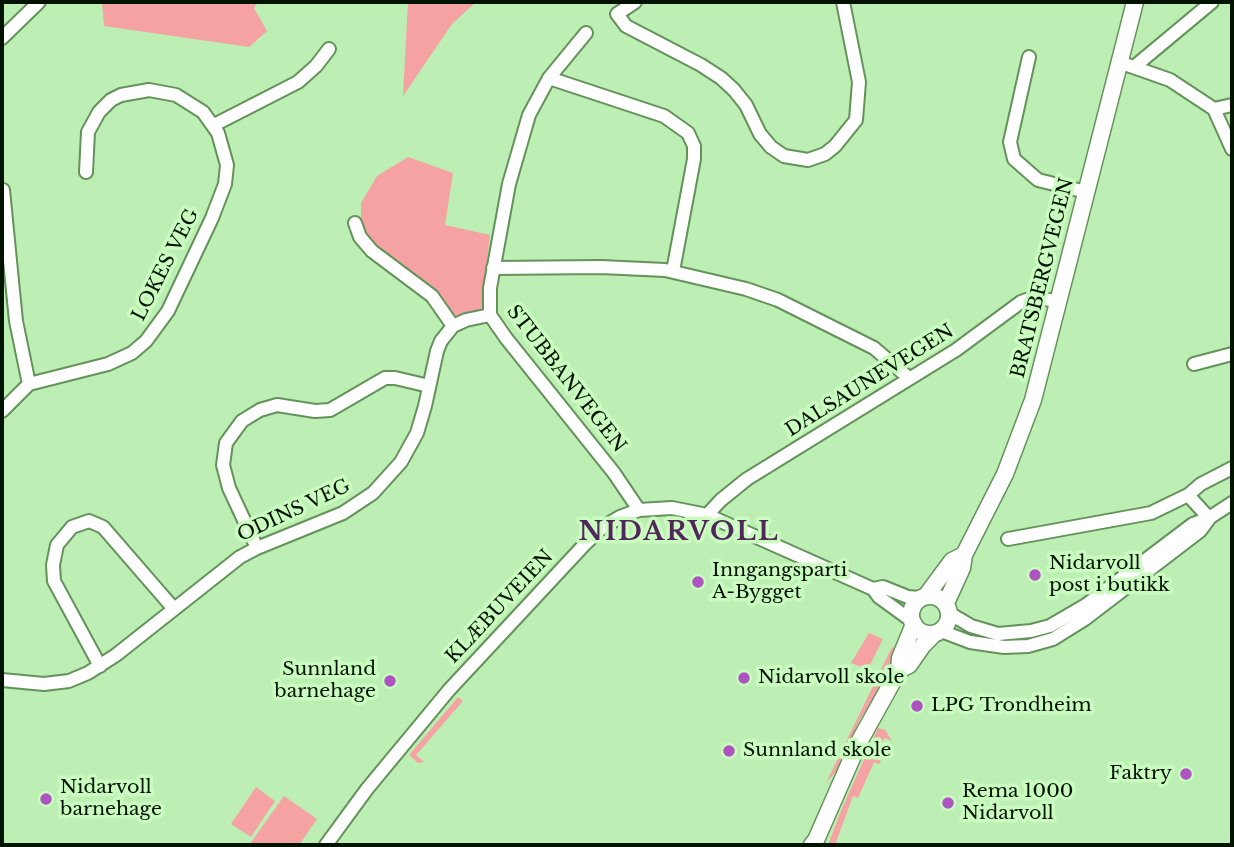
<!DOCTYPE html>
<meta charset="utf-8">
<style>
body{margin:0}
#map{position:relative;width:1234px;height:847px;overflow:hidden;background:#bdeeb3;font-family:"Libre Baskerville",serif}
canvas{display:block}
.frame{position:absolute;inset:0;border:4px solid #021201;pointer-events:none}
</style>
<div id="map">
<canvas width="1234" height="847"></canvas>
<div class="frame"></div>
</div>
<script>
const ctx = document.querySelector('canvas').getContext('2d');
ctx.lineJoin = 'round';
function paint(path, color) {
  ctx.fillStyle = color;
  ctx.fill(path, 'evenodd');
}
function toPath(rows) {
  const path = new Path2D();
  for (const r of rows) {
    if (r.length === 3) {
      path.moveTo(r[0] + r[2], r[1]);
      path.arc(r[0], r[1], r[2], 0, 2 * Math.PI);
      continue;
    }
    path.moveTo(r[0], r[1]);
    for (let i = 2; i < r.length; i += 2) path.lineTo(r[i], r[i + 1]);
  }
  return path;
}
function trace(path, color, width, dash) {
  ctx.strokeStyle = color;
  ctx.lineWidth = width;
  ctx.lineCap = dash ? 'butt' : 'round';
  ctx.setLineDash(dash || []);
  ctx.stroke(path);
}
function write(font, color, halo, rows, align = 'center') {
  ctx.font = font + ' "Libre Baskerville",serif';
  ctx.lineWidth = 7;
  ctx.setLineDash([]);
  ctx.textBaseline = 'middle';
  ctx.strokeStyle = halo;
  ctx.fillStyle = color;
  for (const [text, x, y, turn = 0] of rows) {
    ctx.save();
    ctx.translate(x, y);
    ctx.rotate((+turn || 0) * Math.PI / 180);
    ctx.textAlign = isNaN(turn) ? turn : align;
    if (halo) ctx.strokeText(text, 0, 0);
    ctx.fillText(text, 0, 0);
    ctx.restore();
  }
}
const green = toPath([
 [102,2,258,2,254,8,267,31,249,47,104,26],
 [408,2,476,2,452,24,403,96],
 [408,157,453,173,445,225,490,235,481,312,451,321,377,254,361,233,361,203,377,176],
 [869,633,883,639,868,669,851,663],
 [892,647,900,651,885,683,860,719,838,769,826,783],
 [458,697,463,701,416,755,424,762,418,763,409,755],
 [878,728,885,730,892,741,885,738,880,744,874,757,881,761,879,764,874,762,858,798,853,796,835,845,828,845,840,813],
 [256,787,275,801,251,837,231,824],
 [284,796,317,819,299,845,249,845]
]);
const minor = toPath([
 [635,2,617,14,626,26,701,65,721,78,734,90,746,105,760,134,771,147,784,156,808,160,825,154,835,146,856,120,859,82,843,2],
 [586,33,549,78,529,115,509,184,490,288,490,315,506,338,614,473,639,510],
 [2,38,39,2],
 [1029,57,1010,142,1014,159,1038,180,1086,192],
 [1119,62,1170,80,1214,109,1232,149],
 [1134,67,1212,2],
 [549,78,664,116,688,133,694,146,694,159,673,271],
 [1214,109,1232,105],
 [214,125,298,82,316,66,329,49],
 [3,190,16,321,29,384],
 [355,223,360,237,372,251,432,296,453,326],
 [493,268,601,267,665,270,746,289,778,300,874,348,909,378],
 [1194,364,1232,354],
 [2,411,29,384,108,364,132,353,146,341,168,311,212,218,225,184,227,165,218,133,203,112,176,95,149,90,121,95,111,100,99,112,88,132,86,172],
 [707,515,721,500,747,479,956,350,1021,302,1035,297,1059,302],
 [1209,518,1188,495,1201,484,1232,468],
 [1008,539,1151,513,1188,495],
 [257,548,229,488,223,465,226,443,242,421,260,410,277,405,315,411,330,410,385,378,395,378,429,386],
 [873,589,883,587,908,597,920,598],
 [949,613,971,626,998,634,1031,631,1050,626,1086,605,1193,524,1209,518,1232,503],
 [941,631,970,642,1004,647,1028,646,1053,639,1085,619,1200,531,1209,519],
 [100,666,54,581,53,565,57,545,72,527,89,521,103,527,174,609],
 [2,680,44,684,69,681,88,673,116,655,240,557,257,548,343,513,373,493,401,462,417,433,425,406,437,351,441,341,453,326,466,320,490,315],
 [326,845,367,789,449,690,585,544,603,527,620,517,639,510,672,508,707,515,873,589,879,597,912,621]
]);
const major = toPath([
 [930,615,19],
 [926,596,952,561,964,555],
 [946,603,962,568,964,555,1005,474,1033,400,1135,2],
 [899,670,909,665,923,645,934,634],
 [812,845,816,840,859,742,899,670,900,658,914,624]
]);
const markers = [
 [1035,575,7,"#ae54c1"],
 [698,582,7,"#ae54c1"],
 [744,678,7,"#ae54c1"],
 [390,681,7,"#ae54c1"],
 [917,706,7,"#ae54c1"],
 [729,751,7,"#ae54c1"],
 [1186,774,7,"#ae54c1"],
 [46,799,7,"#ae54c1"],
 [948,803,7,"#ae54c1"]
];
const streetNames = [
 ["LOKES VEG",166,265,-63],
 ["BRATSBERGVEGEN",1043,278,-76],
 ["STUBBANVEGEN",566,379,52],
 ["DALSAUNEVEGEN",870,381,-32],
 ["ODINS VEG",294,511,-25],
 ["KLÆBUVEIEN",500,607,-47]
];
const poiNames = [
 ["Nidarvoll",1049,564],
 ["post i butikk",1049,586],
 ["Inngangsparti",712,571],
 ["A-Bygget",712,593],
 ["Sunnland",376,670,"right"],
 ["barnehage",376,692,"right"],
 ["Nidarvoll skole",758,678],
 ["LPG Trondheim",931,706],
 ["Sunnland skole",743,751],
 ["Faktry",1172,774,"right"],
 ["Nidarvoll",60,788],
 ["barnehage",60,810],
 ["Rema 1000",962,792],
 ["Nidarvoll",962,814]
];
const districtNames = [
 ["NIDARVOLL",679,533]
];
paint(green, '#f4a3a2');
trace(minor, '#64925b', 16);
trace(major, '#64925b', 19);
trace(minor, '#fff', 12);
trace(major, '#fff', 16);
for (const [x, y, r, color] of markers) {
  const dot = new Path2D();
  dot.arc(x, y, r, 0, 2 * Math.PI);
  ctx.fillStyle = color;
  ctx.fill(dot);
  trace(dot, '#cafcc0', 2.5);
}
write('19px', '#021201', '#cafcc0', streetNames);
write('19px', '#021201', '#cafcc0', poiNames, 'left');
ctx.letterSpacing = '2px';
write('bold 26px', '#51265a', '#cafcc0', districtNames);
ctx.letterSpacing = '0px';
</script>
